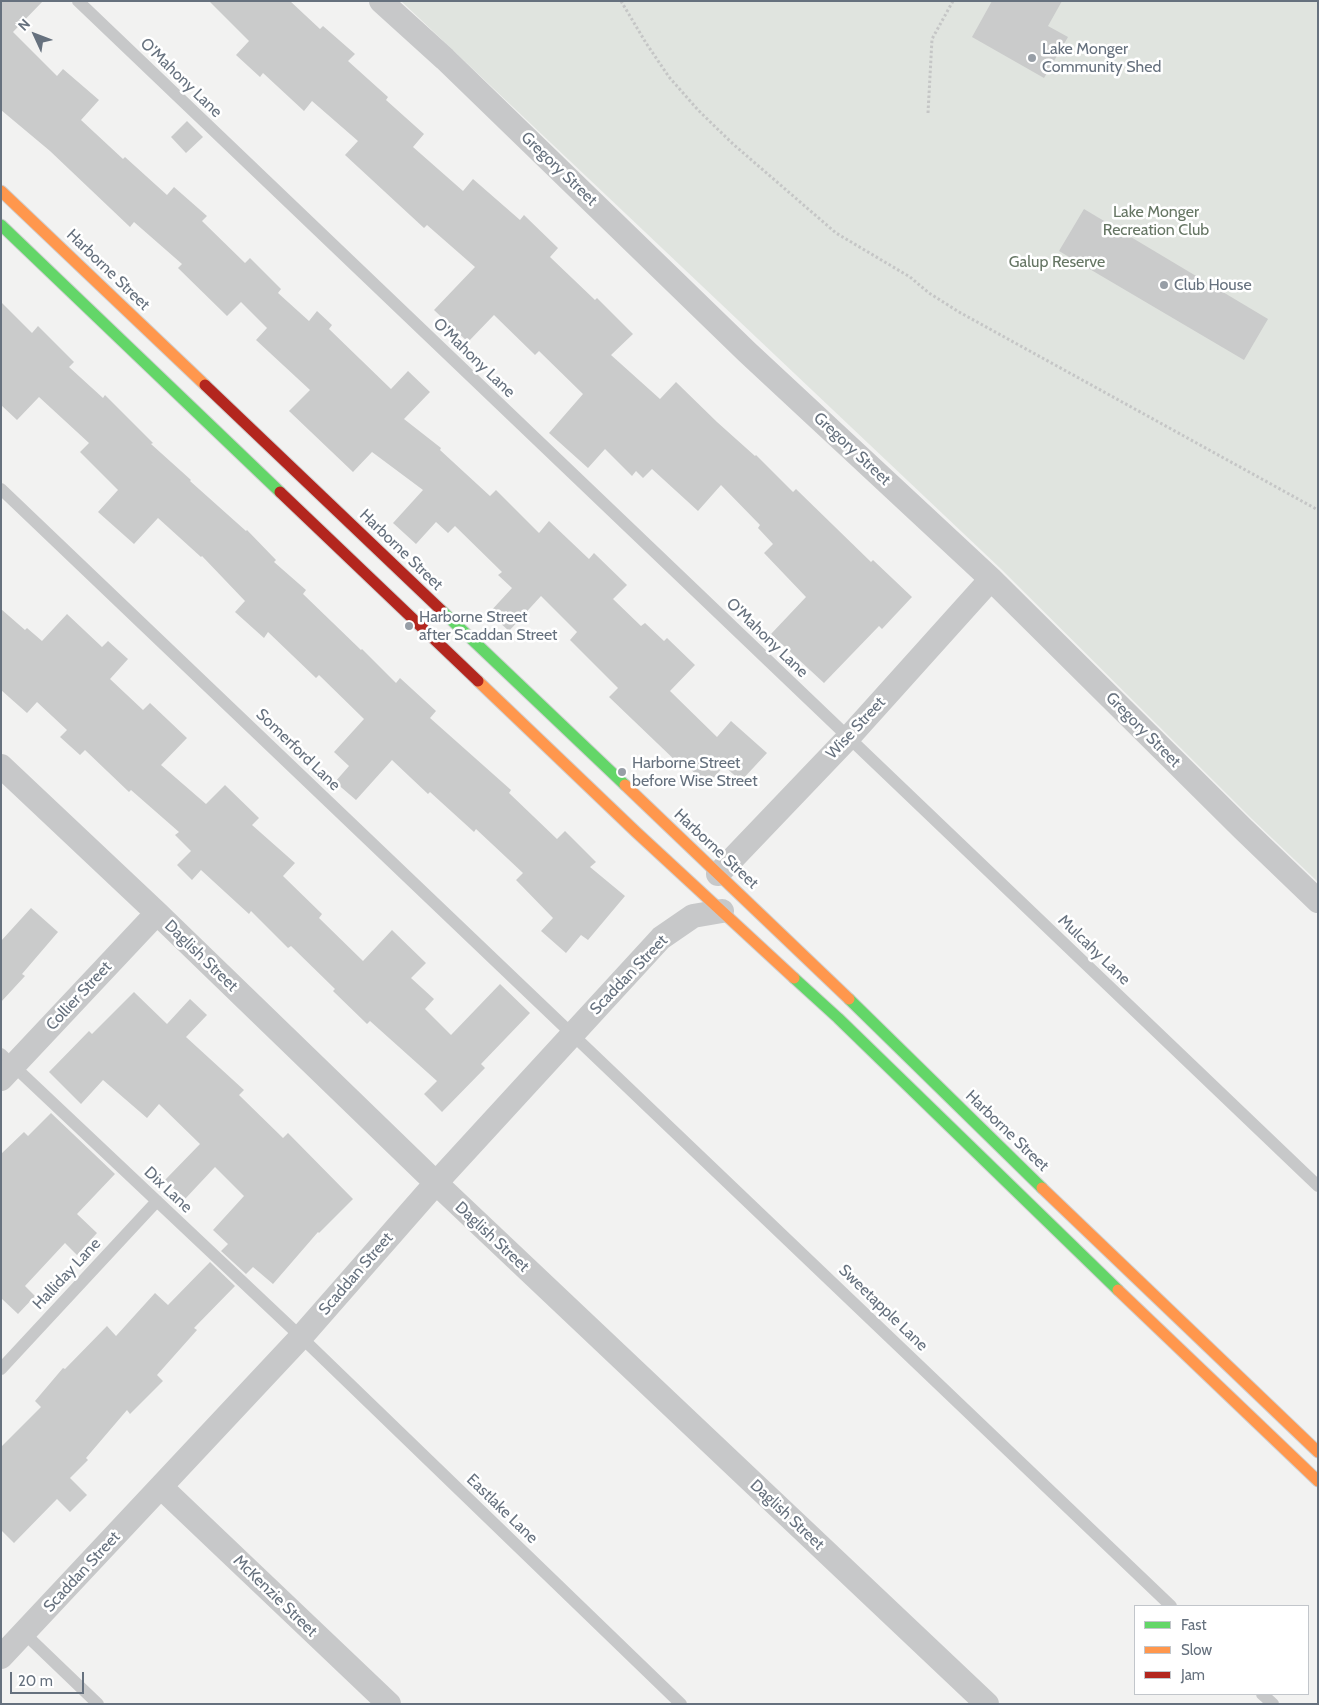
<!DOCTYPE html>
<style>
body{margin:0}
#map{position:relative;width:1319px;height:1705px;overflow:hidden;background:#f2f2f1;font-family:Cabin,sans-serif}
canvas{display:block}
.frame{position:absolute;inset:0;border:2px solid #66717e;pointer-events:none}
.legend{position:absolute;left:1134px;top:1605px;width:175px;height:90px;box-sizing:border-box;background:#fff;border:1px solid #c2c6cb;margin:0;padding:6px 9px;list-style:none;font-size:15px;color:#66717e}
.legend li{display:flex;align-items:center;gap:10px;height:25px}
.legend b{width:25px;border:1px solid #c2c6cb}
.north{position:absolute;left:10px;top:10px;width:50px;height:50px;-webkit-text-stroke:4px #fff;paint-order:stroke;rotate:313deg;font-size:14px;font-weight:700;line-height:20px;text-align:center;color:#66717e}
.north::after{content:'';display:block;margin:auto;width:18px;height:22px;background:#66717e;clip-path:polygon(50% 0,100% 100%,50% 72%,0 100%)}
.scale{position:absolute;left:10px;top:1672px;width:74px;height:22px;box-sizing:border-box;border:2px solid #66717e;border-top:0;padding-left:6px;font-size:15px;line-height:18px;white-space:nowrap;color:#66717e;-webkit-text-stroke:4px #fff;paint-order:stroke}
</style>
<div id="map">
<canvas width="1319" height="1705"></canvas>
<div class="frame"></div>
<ul class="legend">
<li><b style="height:6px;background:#63d668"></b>Fast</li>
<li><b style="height:6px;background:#ff974d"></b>Slow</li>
<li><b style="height:6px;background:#b3261e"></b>Jam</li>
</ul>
<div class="north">N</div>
<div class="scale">20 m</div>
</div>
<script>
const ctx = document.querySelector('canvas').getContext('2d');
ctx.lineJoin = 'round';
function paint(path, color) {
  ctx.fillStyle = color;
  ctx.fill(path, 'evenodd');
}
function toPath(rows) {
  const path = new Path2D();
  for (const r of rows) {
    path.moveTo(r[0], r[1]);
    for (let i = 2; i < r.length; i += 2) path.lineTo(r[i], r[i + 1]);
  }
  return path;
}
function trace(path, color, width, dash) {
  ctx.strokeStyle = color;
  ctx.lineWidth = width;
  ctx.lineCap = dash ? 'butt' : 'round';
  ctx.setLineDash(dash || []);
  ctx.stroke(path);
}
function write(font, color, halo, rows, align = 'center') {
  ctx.font = font + ' Cabin,sans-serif';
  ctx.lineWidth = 5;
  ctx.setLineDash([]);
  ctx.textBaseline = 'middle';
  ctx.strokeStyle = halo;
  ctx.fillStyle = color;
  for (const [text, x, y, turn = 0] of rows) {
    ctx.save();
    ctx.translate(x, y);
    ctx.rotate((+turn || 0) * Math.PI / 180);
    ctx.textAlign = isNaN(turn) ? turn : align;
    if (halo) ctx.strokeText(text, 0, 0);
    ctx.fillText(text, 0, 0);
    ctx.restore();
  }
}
const green = toPath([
 [401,1,1318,1,1318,882,1252,819,1001,569]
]);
const building = toPath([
 [1,1,43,1,13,32,57,76,63,69,99,100,81,120,123,159,125,157,167,195,174,187,207,216,202,221,245,263,250,258,281,289,278,293,309,321,317,311,332,325,329,329,391,389,408,371,430,392,404,419,441,448,440,450,490,496,496,490,539,533,549,521,589,559,594,553,627,585,613,599,641,626,645,623,664,641,667,638,695,665,670,691,717,737,731,721,767,753,741,781,724,766,707,785,684,763,681,766,609,697,618,688,570,640,577,632,541,596,509,631,489,613,512,588,498,575,502,572,455,526,448,533,436,522,416,544,393,523,423,490,372,452,353,472,289,411,310,390,256,340,267,328,241,302,227,316,178,268,182,264,134,222,130,227,50,151,1,110],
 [209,1,290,1,320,29,323,26,355,54,348,61,388,97,386,100,424,134,413,147,463,191,473,179,520,220,524,215,558,248,550,257,595,300,597,298,633,334,611,355,660,399,676,382,717,422,755,456,756,455,793,492,796,489,871,562,873,560,912,597,882,629,879,626,824,683,771,634,806,597,764,553,773,544,758,528,760,525,721,485,698,511,652,469,643,478,636,471,632,476,605,449,588,468,549,433,583,394,539,351,535,355,494,315,468,342,434,310,475,267,427,225,424,228,345,155,358,141,312,101,304,111,263,73,260,77,236,55,249,41],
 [992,1,1062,1,1048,26,1068,37,1044,78,972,37],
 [187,121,203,137,186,153,171,137],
 [1084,209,1268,319,1244,360,1059,251],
 [1,302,32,333,38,326,74,362,69,367,103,398,105,395,153,443,151,444,191,480,190,481,246,531,247,530,276,560,274,562,306,590,303,594,361,650,362,649,396,683,400,678,436,711,430,718,511,790,509,793,557,839,565,831,596,862,590,867,625,896,588,940,581,935,566,953,541,931,553,918,516,880,523,873,476,829,474,832,430,792,428,794,392,760,356,800,335,782,349,766,334,752,364,719,319,675,316,678,268,632,264,638,235,612,245,601,202,556,201,557,158,518,134,544,98,512,118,490,80,452,89,443,39,397,17,420,1,405],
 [1,609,25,630,27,628,42,641,67,614,102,647,108,641,128,659,110,679,143,710,150,703,187,738,161,765,206,804,225,785,259,818,252,825,295,863,283,876,322,914,319,918,363,961,392,930,426,963,411,978,434,999,425,1009,451,1035,500,984,530,1013,481,1064,485,1068,442,1112,424,1094,437,1081,370,1021,367,1024,333,991,335,989,291,946,288,948,251,911,249,914,201,870,192,880,177,865,191,851,175,835,179,832,131,790,129,792,85,750,80,755,60,737,67,730,37,702,27,713,1,690],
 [31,908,58,932,22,974,25,976,1,1002,1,941],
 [134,992,167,1024,190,999,207,1015,186,1037,244,1090,239,1095,283,1138,288,1133,353,1199,319,1233,318,1232,273,1284,253,1267,246,1274,221,1251,228,1244,213,1230,244,1196,215,1167,185,1199,165,1180,200,1144,159,1104,147,1118,103,1080,81,1104,49,1072,89,1031,92,1034],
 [51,1113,115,1174,77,1214,97,1233,77,1255,65,1243,25,1286,35,1296,18,1314,1,1298,1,1154,24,1132,28,1136],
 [210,1262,235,1286,194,1328,197,1330,157,1375,163,1381,130,1414,127,1410,86,1458,88,1460,70,1478,87,1495,70,1512,57,1499,14,1543,1,1530,1,1447,41,1407,35,1401,63,1368,65,1369,107,1326,116,1336,155,1293,168,1305]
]);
const path = toPath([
 [621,1,646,43,669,77,698,110,733,144,836,233,910,277,929,293,959,312,1318,510],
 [928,113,932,39,953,1]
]);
const lane = toPath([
 [78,1,1318,1186],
 [1,489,1171,1606],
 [1,1054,301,1337,681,1704],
 [1,1369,157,1201],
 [24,1633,98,1704],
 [1262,1694,1273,1704]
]);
const street = toPath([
 [381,1,445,59,747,352,991,579,1243,829,1318,901],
 [1,766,157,913,436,1183,987,1704],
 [718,874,848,738,991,579],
 [1,1079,157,913],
 [162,1488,389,1704],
 [1,1657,301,1337,436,1183,661,938,693,916,722,911]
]);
const fast = toPath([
 [1,225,280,492],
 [441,610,625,785],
 [794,978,838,1018,1118,1290],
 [849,999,1042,1188]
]);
const slow = toPath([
 [1,191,205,385],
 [478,681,636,832,794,978],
 [625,785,849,999],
 [1042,1188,1318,1452],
 [1118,1290,1318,1481]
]);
const jam = toPath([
 [205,385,441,610],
 [280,492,478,681]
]);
const markers = [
 [1032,58,5,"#979ea6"],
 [1164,285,5,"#979ea6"],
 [409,626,5,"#979ea6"],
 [622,772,5,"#979ea6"]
];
const poiNames = [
 ["Lake Monger",1042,49],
 ["Community Shed",1042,67],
 ["Club House",1174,285],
 ["Harborne Street",419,617],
 ["after Scaddan Street",419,635],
 ["Harborne Street",632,763],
 ["before Wise Street",632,781]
];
const streetNames = [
 ["O'Mahony Lane",181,78,44],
 ["Gregory Street",559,169,44],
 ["Harborne Street",108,270,44],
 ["O'Mahony Lane",474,358,44],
 ["Gregory Street",852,449,43],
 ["Harborne Street",401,550,44],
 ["O'Mahony Lane",767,638,44],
 ["Wise Street",856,728,-47],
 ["Gregory Street",1143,730,45],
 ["Somerford Lane",298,750,44],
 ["Harborne Street",716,849,43],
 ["Mulcahy Lane",1094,950,44],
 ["Daglish Street",201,956,44],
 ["Scaddan Street",629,975,-46],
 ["Collier Street",79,996,-47],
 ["Harborne Street",1007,1131,44],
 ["Dix Lane",168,1190,43],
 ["Daglish Street",492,1237,43],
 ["Halliday Lane",67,1274,-47],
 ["Scaddan Street",356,1274,-49],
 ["Sweetapple Lane",883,1308,44],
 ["Eastlake Lane",502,1509,44],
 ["Daglish Street",787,1515,43],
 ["Scaddan Street",82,1572,-47],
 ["McKenzie Street",275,1596,44]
];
const parkNames = [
 ["Lake Monger",1156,212],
 ["Recreation Club",1156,230],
 ["Galup Reserve",1057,262]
];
paint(green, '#e0e4df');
paint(building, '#cacbcb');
trace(fast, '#cfd0d1', 13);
trace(slow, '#cfd0d1', 13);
trace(jam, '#cfd0d1', 13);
trace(path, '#c5c6c6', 3, [2.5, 2.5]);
trace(lane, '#c7c8c9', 12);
trace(street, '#c7c8c9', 24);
trace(fast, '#63d668', 11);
trace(slow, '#ff974d', 11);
trace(jam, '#b3261e', 11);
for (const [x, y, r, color] of markers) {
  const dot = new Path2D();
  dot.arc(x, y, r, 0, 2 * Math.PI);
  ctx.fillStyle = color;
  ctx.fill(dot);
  trace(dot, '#fff', 2);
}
write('16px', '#66717e', '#fff', poiNames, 'left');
write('16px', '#66717e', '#fff', streetNames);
write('16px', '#667664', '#fff', parkNames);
</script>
